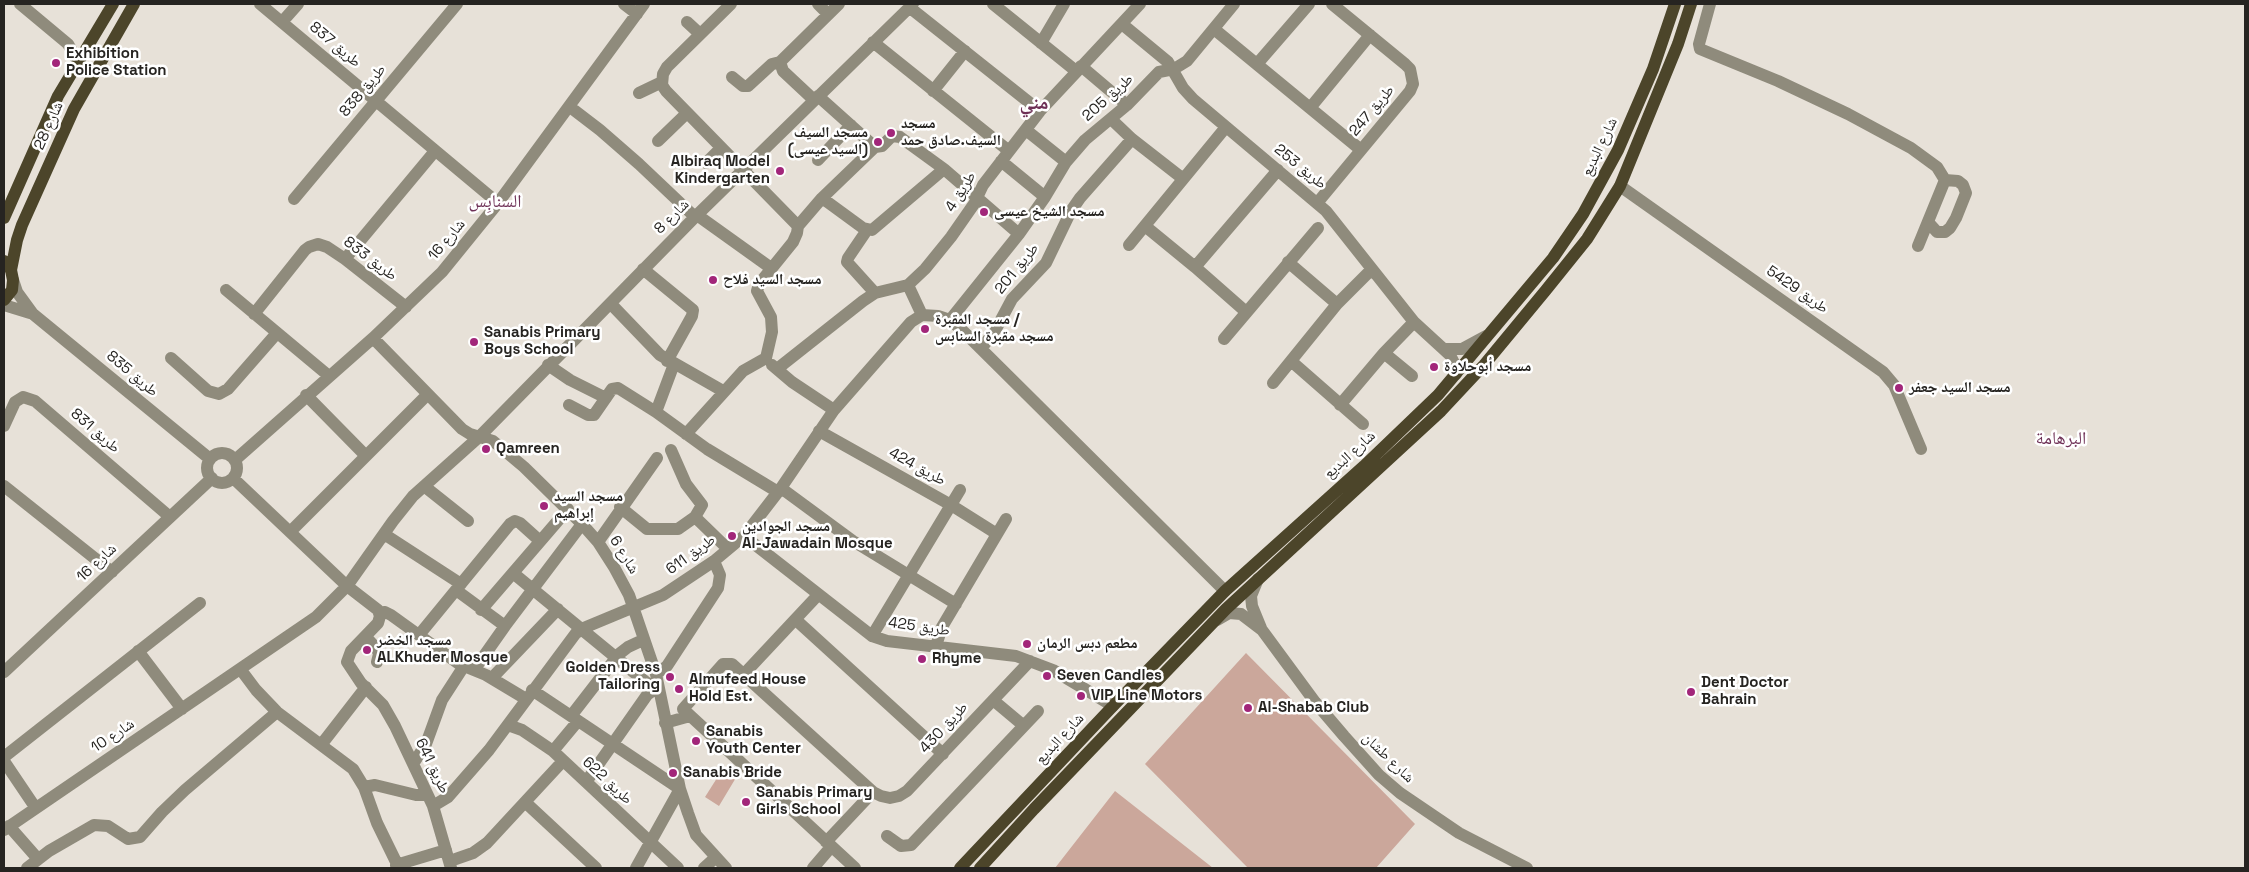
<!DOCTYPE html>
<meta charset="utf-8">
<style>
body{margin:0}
#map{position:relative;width:2249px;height:872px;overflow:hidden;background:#e7e1d8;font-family:"Space Grotesk",sans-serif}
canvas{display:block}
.frame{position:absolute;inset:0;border:5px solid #262421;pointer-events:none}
</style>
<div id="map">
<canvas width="2249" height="872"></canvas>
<div class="frame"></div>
</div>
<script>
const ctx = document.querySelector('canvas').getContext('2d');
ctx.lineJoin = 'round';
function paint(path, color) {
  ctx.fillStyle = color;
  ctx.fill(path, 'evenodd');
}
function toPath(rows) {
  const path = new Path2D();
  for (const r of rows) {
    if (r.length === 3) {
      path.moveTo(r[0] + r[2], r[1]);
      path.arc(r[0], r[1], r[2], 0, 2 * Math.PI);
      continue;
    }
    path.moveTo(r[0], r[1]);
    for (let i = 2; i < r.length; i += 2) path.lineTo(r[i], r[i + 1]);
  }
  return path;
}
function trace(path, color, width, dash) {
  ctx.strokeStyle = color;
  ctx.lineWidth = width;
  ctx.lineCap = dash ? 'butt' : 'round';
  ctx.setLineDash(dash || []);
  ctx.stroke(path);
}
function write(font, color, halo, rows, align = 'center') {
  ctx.font = font + ' "Space Grotesk","Noto Naskh Arabic",sans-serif';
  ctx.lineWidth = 5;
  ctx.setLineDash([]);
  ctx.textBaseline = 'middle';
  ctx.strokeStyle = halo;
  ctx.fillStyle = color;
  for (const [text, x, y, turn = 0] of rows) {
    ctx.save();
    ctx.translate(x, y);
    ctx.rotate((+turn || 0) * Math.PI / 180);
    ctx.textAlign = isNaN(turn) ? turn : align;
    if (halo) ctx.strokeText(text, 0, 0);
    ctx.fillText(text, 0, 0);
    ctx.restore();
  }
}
const green = toPath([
 [1246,653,1415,824,1376,868,1248,868,1145,764],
 [724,767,737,776,719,806,705,797],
 [1115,791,1213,868,1055,868]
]);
const minor = toPath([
 [20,4,68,44,78,62],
 [260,4,498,203],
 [624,4,637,14],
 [731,4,667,67,663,74,662,85,666,91,798,226],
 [818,4,828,14],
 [993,4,1076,71],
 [1710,4,1699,44,1700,49,1778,81,1848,114,1911,148,1937,167,1945,180,1918,246],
 [909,7,1040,111],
 [282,22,298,4],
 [687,22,700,34],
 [1122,24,1168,62,1183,88,1193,99,1326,211,1414,322,1450,355,1454,363,1456,374],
 [1214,29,1361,150],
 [873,42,1009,151],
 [1041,43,1064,4],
 [1257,64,1309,4],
 [1081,66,1127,105],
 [732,77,743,86,748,86,772,64,780,62],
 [933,91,965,51],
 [639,93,662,82],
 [818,96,875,147,882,146,892,136,900,137,944,169,1019,234],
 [814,100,783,71,780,62,839,4],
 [570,107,600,130,639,164,695,217],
 [1310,108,1370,35],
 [1111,119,1132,139,1182,178],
 [1026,130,1066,162],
 [658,141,687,113],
 [818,160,851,125],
 [1001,161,1045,197],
 [706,163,721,148],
 [1620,186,1883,372,1894,385,1921,449],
 [822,198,863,228,872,230,944,169],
 [294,199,457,4],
 [1318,202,1410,91,1413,84,1410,69,1405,64,1332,4],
 [697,215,771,268],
 [1928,222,1937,232,1945,232,1950,228,1956,218,1966,193,1963,185,1958,181,1945,180],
 [1145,226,1195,267,1245,311],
 [867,230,848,258,847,262,875,293],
 [1129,245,1226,127],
 [345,259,435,151],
 [1288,262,1337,304],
 [1195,267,1278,170],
 [643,269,693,310,692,316,667,361],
 [13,280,17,292,33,314,210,459],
 [908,285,922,315],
 [226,290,329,376],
 [611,304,660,355,723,391],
 [4,305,30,313],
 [254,314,305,250,309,247,318,244,327,247,345,259,406,307],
 [950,320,1019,234,1045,197,1066,162,1085,140,1127,105,1159,72,1174,69,1187,61,1234,4],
 [373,338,462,429,470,434,493,441,524,467,582,524,598,542,614,567,629,595,656,674,680,789,688,813,696,835,726,868],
 [1224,339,1318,228],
 [981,349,996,329,1012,299,1046,263,1071,211,1080,198,1132,139],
 [1444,349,1462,349,1486,336],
 [1384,353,1412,376],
 [171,358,208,391,219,394,228,389,277,333],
 [1291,361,1363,424],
 [548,365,570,380,606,398],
 [772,365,792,382,834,410],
 [777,369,863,301,875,293,908,285,925,269,951,237,974,204,983,185,1040,111,1140,4],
 [1273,383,1337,304,1372,269],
 [306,395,366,456],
 [569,405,588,415,594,415,612,389,618,388,656,412,707,449,778,492],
 [1340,405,1384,353,1414,322],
 [656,412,674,364],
 [4,426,15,402,23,397,35,401,170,517],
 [819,431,951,505,997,534],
 [686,434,743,371,766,358,772,332,771,317,757,291,759,284,793,242,797,233,798,226,822,198,875,147],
 [222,468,15],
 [235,460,373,338,442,272,498,203,644,4],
 [233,478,347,586,378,610,380,616,378,623,351,651,347,662,361,683,383,705,395,726,433,806,451,868],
 [4,486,112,572],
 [424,486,468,521],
 [781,488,853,541,956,604],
 [620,507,647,529,678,529,695,517,702,505,686,484,671,450],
 [695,517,728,549],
 [290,532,427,395],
 [384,534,461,584],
 [744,536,872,636,887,641,1016,656,1053,670,1113,706],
 [598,542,657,458],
 [513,573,647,683,652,685,657,684],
 [1258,579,1251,596,1252,606,1261,628],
 [456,590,505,626],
 [481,610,568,509],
 [379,613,385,612,391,615,459,664,486,675,526,699],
 [796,620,943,754],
 [1217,620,1229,613,1241,614,1262,630,1315,702,1344,736,1379,775,1400,793,1459,833,1527,868],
 [419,635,510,524,515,521,520,523,540,541],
 [872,636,960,490],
 [366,637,377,649,379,654,377,662],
 [936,646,942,627,1006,519],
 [138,651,182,709],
 [241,670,256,690,277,712,353,769,364,787,377,823,399,868],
 [474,670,505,626,582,524],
 [4,672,212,478],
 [656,674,667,666,718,588,720,575,714,561],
 [744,674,818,595],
 [492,678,558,609],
 [532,690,680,789,636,868],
 [993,700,1024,726],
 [683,709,723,664,732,664,873,792,881,796,890,798,899,796,907,791,1030,661],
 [683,709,855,868],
 [571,716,619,654,628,647,643,640],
 [665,723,690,716],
 [508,725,522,730,553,751,678,868],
 [321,745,366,687],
 [553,751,578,721],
 [4,757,200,603],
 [4,761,35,807],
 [413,764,426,744,442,700,464,666],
 [586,782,647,695,658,687],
 [364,787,375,785,416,795,427,795],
 [525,802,596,868],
 [433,806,448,797,489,750,576,633,586,627,663,595,714,561,744,536,781,488,834,410,911,322,922,315,938,316,950,320,964,332,1225,591],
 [9,826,38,859],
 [4,830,316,617,347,586,393,521,413,496,479,437,697,215,913,4],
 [887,836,901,846,911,845,1038,711],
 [826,842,873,792],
 [450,861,473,853,487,843,562,762],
 [396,865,446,850],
 [27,868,49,851,94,825,108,826,128,839,140,837,162,812,185,790,277,712],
 [704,868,715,858],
 [813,868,831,847]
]);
const major = toPath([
 [4,218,58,96,113,4],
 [4,261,11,270,13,280,12,290,4,300],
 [11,270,17,240,22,225,74,109,134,4],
 [960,868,1113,706,1225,591,1364,466,1438,395,1553,258,1583,214,1618,150,1653,69,1675,4],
 [980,868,1034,809,1226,609,1441,411,1484,365,1546,290,1587,239,1620,186,1678,44,1691,4]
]);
const markers = [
 [56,63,5,"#a2267a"],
 [891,133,5,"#a2267a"],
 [878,142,5,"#a2267a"],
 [780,171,5,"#a2267a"],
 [984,212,5,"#a2267a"],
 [713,280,5,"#a2267a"],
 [925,329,5,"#a2267a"],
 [474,342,5,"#a2267a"],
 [1434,367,5,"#a2267a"],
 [1899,388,5,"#a2267a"],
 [486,449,5,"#a2267a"],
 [544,506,5,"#a2267a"],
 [732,536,5,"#a2267a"],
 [1027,644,5,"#a2267a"],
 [367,650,5,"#a2267a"],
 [922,659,5,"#a2267a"],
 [1047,676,5,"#a2267a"],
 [670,677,5,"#a2267a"],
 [679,689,5,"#a2267a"],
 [1691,692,5,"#a2267a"],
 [1081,696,5,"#a2267a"],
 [1248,708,5,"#a2267a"],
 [696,741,5,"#a2267a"],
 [673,773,5,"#a2267a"],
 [746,802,5,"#a2267a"]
];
const streetNames = [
 ["طريق 837",335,45,40],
 ["طريق 838",363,91,-50],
 ["طريق 205",1108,98,-42],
 ["طريق 247",1372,111,-50],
 ["شارع 28",49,126,-66],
 ["شارع البديع",1600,147,-64],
 ["طريق 253",1300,167,39],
 ["طريق 4",961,192,-58],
 ["شارع 8",672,217,-45],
 ["شارع 16",447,240,-50],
 ["طريق 833",370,259,37],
 ["طريق 201",1017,269,-51],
 ["طريق 5429",1797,290,35],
 ["طريق 835",132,374,40],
 ["طريق 831",95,431,41],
 ["شارع البديع",1350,455,-42],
 ["طريق 424",917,467,29],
 ["شارع 6",624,555,58],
 ["طريق 611",691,555,-36],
 ["شارع 16",97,563,-43],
 ["طريق 425",919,627,8],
 ["طريق 430",944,728,-47],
 ["شارع 10",113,736,-34],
 ["شارع البديع",1060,739,-47],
 ["شارع طشان",1388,758,44],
 ["طريق 641",432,766,64],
 ["طريق 622",607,781,43]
];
const poiNames = [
 ["Exhibition",66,54],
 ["Police Station",66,71],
 ["مسجد",901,124],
 ["السيف.صادق حمد",901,141],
 ["مسجد السيف",868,133,"right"],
 ["(السيد عيسى)",868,150,"right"],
 ["Albiraq Model",770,162,"right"],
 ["Kindergarten",770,179,"right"],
 ["مسجد الشيخ عيسى",994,212],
 ["مسجد السيد فلاح",723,280],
 ["مسجد المقبرة /",935,320],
 ["مسجد مقبرة السنابس",935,337],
 ["Sanabis Primary",484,333],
 ["Boys School",484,350],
 ["مسجد أبوحلاوة",1444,367],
 ["مسجد السيد جعفر",1909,388],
 ["Qamreen",496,449],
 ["مسجد السيد",554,497],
 ["إبراهيم",554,514],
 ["مسجد الجوادين",742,527],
 ["Al-Jawadain Mosque",742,544],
 ["مسجد الخضر",377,641],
 ["ALKhuder Mosque",377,658],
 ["مطعم دبس الرمان",1037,644],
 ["Rhyme",932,659],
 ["Golden Dress",660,668,"right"],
 ["Tailoring",660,685,"right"],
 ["Seven Candles",1057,676],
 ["Almufeed House",689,680],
 ["Hold Est.",689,697],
 ["Dent Doctor",1701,683],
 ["Bahrain",1701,700],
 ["VIP Line Motors",1091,696],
 ["Al-Shabab Club",1258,708],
 ["Sanabis",706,732],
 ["Youth Center",706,749],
 ["Sanabis Bride",683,773],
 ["Sanabis Primary",756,793],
 ["Girls School",756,810]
];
const quarterNames = [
 ["السنابِس",495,202],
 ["البرهامة",2061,439]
];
const districtNames = [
 ["مني",1034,104]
];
paint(green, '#cba79b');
trace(minor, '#8f8b7c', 12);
trace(major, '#4c452a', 12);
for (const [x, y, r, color] of markers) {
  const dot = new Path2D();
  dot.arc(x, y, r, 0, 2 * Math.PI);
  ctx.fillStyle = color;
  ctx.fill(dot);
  trace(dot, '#fff', 2);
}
write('15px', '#262421', '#fff', streetNames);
write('bold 15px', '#262421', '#fff', poiNames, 'left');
write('18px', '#6e3056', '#fff', quarterNames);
write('bold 20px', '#6e3056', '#fff', districtNames);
</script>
